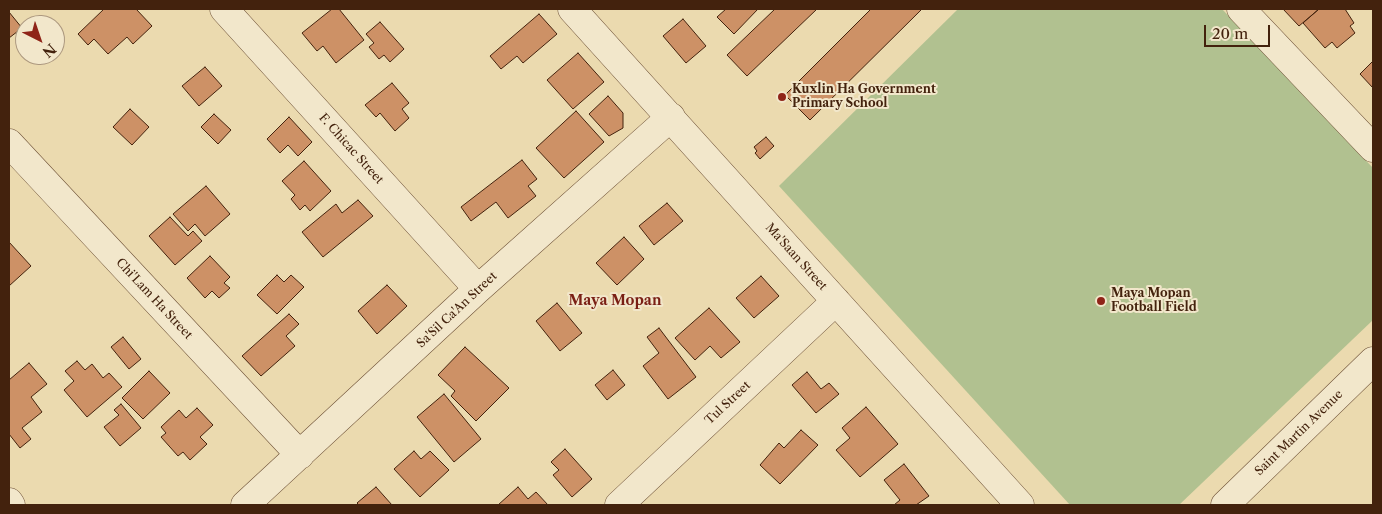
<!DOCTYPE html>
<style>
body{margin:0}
#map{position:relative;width:1382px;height:514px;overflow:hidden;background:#ebdaaf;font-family:"Libre Caslon Text",serif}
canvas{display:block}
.frame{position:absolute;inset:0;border:10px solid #43220d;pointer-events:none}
.north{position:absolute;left:15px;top:15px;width:50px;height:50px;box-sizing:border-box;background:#f2e7cb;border:1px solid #ac987f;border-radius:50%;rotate:139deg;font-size:14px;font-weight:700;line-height:20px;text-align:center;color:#43220d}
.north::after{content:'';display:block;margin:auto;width:18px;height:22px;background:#8f2418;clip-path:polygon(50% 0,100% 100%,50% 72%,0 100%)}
.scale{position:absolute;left:1204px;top:25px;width:66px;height:22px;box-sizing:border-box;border:2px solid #43220d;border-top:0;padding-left:6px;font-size:15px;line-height:18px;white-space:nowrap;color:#43220d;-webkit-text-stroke:4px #f2e7cb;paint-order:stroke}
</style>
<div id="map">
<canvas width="1382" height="514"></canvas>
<div class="frame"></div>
<div class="north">N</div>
<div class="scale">20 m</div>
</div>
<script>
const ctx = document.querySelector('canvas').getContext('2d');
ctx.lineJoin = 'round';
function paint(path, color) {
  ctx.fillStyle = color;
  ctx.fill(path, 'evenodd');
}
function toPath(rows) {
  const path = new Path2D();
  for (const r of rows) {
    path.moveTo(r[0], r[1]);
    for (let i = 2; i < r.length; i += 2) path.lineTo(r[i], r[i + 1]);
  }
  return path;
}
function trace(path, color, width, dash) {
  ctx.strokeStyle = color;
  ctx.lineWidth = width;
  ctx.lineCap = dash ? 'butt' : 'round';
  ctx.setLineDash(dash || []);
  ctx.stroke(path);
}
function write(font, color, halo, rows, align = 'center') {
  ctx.font = font + ' "Libre Caslon Text",serif';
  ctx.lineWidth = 4;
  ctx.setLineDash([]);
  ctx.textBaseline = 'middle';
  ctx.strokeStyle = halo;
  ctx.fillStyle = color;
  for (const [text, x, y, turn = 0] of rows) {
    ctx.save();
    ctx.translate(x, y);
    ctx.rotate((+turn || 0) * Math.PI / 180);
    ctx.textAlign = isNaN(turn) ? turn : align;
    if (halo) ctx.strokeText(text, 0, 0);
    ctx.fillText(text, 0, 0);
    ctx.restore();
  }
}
const green = toPath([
 [958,9,1222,9,1373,168,1373,320,1179,505,1070,505,779,186]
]);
const building = toPath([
 [104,9,136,9,152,26,133,44,127,37,108,54,94,39,88,45,78,34,104,9],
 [332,9,339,9,364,40,336,63,323,46,317,51,302,33,332,9],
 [726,9,758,9,734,34,717,17,726,9],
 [775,9,817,9,747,76,727,55,775,9],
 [871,9,922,9,810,120,785,95,871,9],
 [1283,9,1319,9,1299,26,1283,9],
 [1319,9,1345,9,1354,23,1350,26,1355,33,1337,48,1332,42,1325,48,1303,23,1319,9],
 [9,12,22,28,9,38,9,12],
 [539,14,557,34,523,63,517,56,501,69,490,56,539,14],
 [683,19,706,46,686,63,663,36,683,19],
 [380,22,404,49,390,62,384,55,379,59,369,47,374,43,366,34,380,22],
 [578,53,604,82,573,109,547,80,578,53],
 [1373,61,1373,88,1360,74,1373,61],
 [205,67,222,86,199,106,182,86,205,67],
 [392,83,409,103,402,109,409,118,395,131,380,113,376,117,365,105,392,83],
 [608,96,623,113,623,128,609,136,589,114,608,96],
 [130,109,149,127,132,145,113,127,130,109],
 [576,111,604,142,564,178,536,148,576,111],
 [214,114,231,130,218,144,201,127,214,114],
 [289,117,312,142,298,156,288,145,280,153,267,139,289,117],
 [766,137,774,146,760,159,755,153,757,151,754,147,766,137],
 [522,160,537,179,528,186,536,196,508,218,496,202,471,221,461,207,522,160],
 [304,161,331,191,310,211,305,205,300,210,291,199,295,195,282,181,304,161],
 [206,186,230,214,205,236,195,224,188,231,173,214,206,186],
 [358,200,373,216,323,257,302,232,336,204,342,213,358,200],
 [667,203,683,221,654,245,639,226,667,203],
 [170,217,188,236,193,231,202,241,175,265,149,236,170,217],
 [624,237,644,259,617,285,596,263,624,237],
 [9,242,31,266,9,286,9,242],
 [210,256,230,277,224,283,230,288,219,298,212,291,205,298,187,278,210,256],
 [277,275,284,282,291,275,304,287,277,314,257,295,277,275],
 [761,276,779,296,754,318,736,298,761,276],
 [387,285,407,306,377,334,358,311,387,285],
 [557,303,582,333,560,351,536,321,557,303],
 [709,308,740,342,721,358,710,346,695,360,675,338,709,308],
 [289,314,299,324,286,336,295,346,261,376,242,356,289,314],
 [659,328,696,377,668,399,643,366,659,353,647,337,659,328],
 [123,337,141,359,129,369,111,347,123,337],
 [465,347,509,388,476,421,451,396,455,391,438,375,465,347],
 [77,361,85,370,92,364,103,378,109,373,122,387,87,417,64,390,74,381,65,371,77,361],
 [29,363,47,384,31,397,42,412,22,428,31,439,20,448,9,434,9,380,29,363],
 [613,370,625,385,607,400,595,385,613,370],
 [149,371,170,393,143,419,122,398,149,371],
 [807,372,821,389,829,383,839,394,816,413,792,385,807,372],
 [444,394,481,439,454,462,417,417,444,394],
 [121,404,141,428,120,446,104,427,119,415,114,410,121,404],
 [866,407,898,444,860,477,836,450,850,438,842,428,866,407],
 [197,408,213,425,200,437,207,444,190,460,183,452,178,456,161,437,166,433,161,427,179,410,186,418,197,408],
 [801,430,818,445,780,484,760,465,779,443,784,448,801,430],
 [565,449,592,479,572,497,553,475,559,470,551,462,565,449],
 [414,451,421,459,430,451,449,470,420,497,394,469,414,451],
 [904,464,929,496,916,505,894,505,900,500,884,480,904,464],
 [376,487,392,505,359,505,357,503,376,487],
 [518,487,528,499,536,492,548,505,498,505,518,487]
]);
const minor = toPath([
 [224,9,478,289],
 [572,9,1020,505],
 [1241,9,1373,148],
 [9,143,300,455],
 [9,502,11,505],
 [245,505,478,289,671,117],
 [619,505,836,301],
 [1225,505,1373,361]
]);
const markers = [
 [782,97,5,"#8f2418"],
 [1101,301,5,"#8f2418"]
];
const poiNames = [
 ["Kuxlin Ha Government",792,90],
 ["Primary School",792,104],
 ["Maya Mopan",1111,294],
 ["Football Field",1111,308]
];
const streetNames = [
 ["F. Chicac Street",351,149,48],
 ["Ma'Saan Street",796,257,48],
 ["Chi'Lam Ha Street",154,299,47],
 ["Sa'Sil Ca'An Street",457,310,-43],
 ["Tul Street",728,403,-43],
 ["Saint Martin Avenue",1299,433,-44]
];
const neighbourhoodNames = [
 ["Maya Mopan",615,301]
];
paint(green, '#b1c190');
paint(building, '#cd9166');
trace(building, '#43220d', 1);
trace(minor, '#6d5036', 29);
trace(minor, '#f2e7cb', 28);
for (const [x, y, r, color] of markers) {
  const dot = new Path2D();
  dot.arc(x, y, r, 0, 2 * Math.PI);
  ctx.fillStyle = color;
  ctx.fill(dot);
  trace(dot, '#f2e7cb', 2);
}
write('bold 12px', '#43220d', '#f2e7cb', poiNames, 'left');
write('12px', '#43220d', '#f2e7cb', streetNames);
write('bold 14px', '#7a1f14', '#f2e7cb', neighbourhoodNames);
</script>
